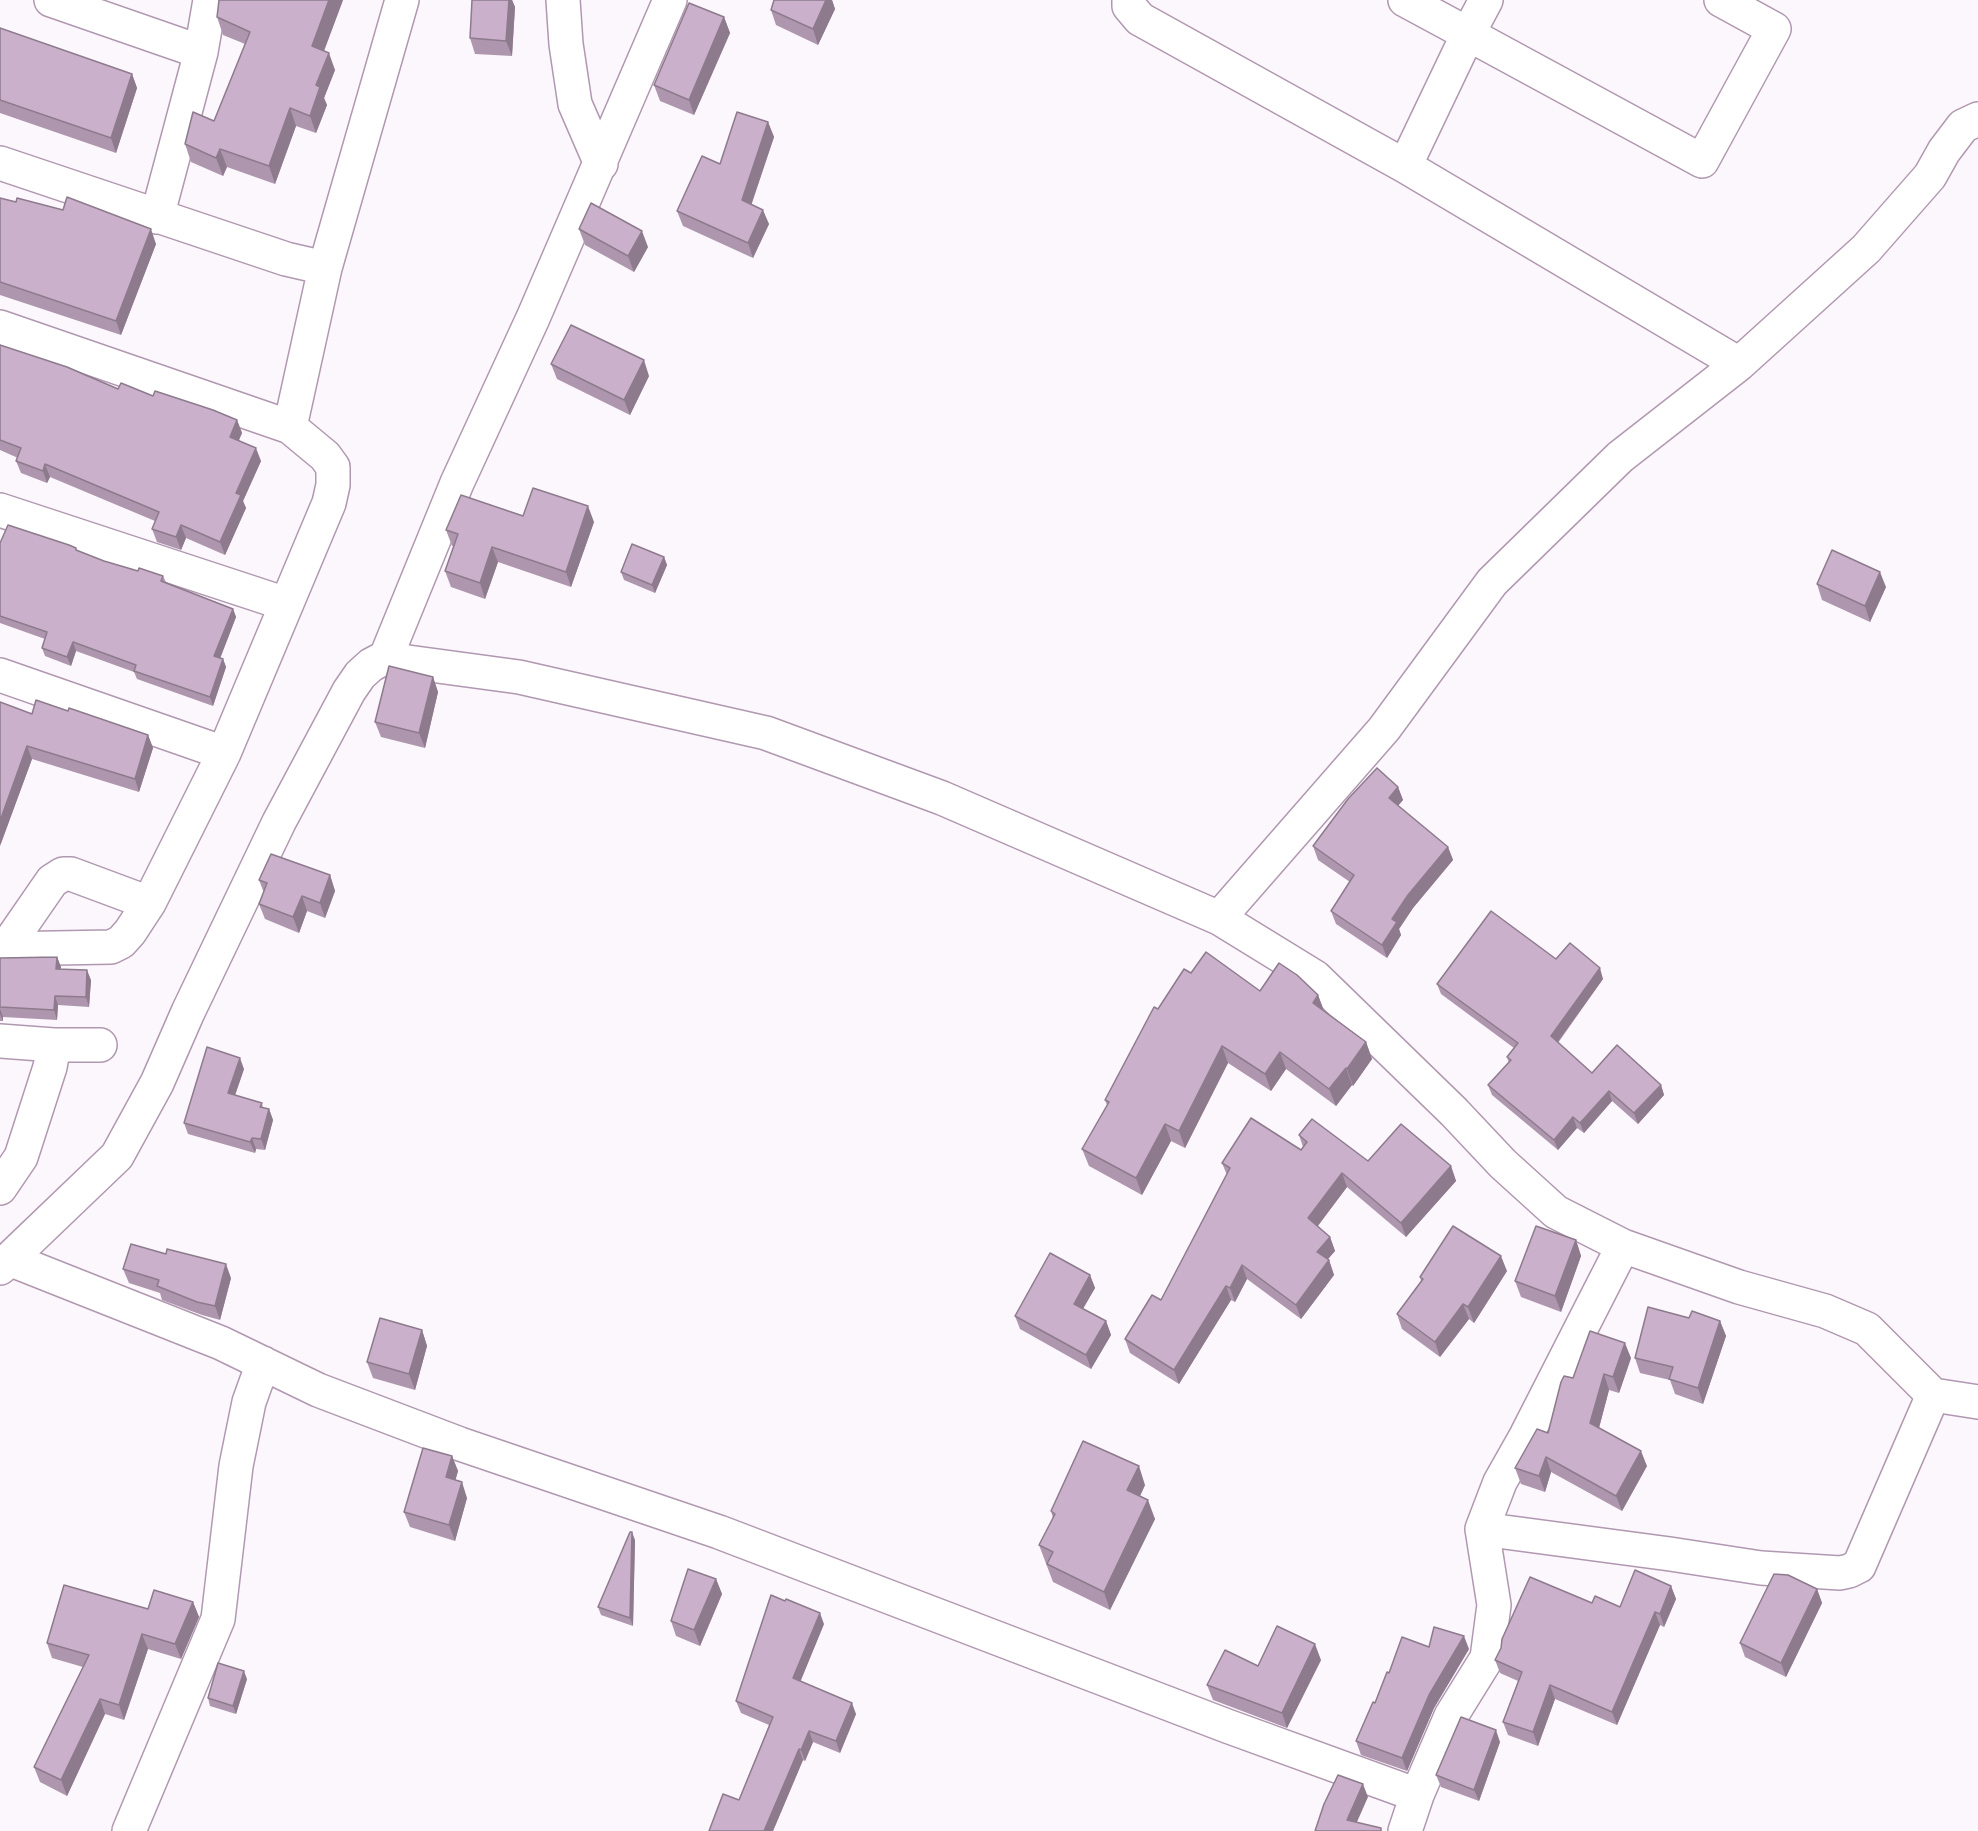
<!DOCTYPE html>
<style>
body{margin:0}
canvas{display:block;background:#fcf7fc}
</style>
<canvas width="1978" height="1831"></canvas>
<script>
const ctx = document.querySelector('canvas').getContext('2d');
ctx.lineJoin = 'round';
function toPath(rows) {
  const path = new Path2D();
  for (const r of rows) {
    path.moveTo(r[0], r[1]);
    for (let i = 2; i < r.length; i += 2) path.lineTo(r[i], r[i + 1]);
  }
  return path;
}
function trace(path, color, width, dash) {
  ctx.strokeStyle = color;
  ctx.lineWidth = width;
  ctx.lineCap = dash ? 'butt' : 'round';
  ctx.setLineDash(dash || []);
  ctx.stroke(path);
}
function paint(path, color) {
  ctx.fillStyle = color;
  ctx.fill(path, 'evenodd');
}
const street = toPath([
 [51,0,201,52],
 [563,0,566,44,575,104,601,164],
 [1129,0,1129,6,1140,19,1405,166,1739,364],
 [1486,0,1468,34,1702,161,1774,29,1721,0],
 [0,163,286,259,325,268],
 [1405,166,1468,34,1405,0],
 [157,217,201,52,210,0],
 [0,327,290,427,325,456,333,467,333,485,329,503,224,753,149,903,130,932,121,942,111,947,0,949],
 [290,427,325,268,402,0],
 [0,510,286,604],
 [386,657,457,483,533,318,670,0],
 [0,675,224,753],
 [1219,918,1315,977,1454,1112,1503,1164,1556,1212,1623,1246,1739,1287,1825,1311,1867,1329,1933,1395,1978,1402],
 [5,949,52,881,63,874,71,874,149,903],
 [0,1041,54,1045,100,1045],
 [0,1188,21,1157,50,1067,54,1045],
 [9,1259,221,1343,318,1390,460,1444,719,1532,1227,1726,1417,1795],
 [0,1268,117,1156,157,1083,188,1012,279,822,349,691,360,675,371,665,386,657,408,662,519,677,766,733,942,798,1219,918,1384,729,1492,582,1620,457,1739,364,1866,249,1930,176,1944,151,1963,126,1978,119],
 [1482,1529,1670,1554,1761,1568,1840,1573,1849,1571,1859,1566,1933,1395],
 [129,1831,218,1619,236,1466,249,1402,263,1363],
 [1405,1831,1417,1795,1451,1716,1487,1658,1494,1605,1482,1529,1500,1482,1526,1436,1623,1246]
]);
const wall = toPath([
 [343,0,324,51,335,70,324,98,327,105,316,133,296,126,275,184,227,167,223,176,191,162,185,144,214,121,245,44,223,35,217,17],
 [472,0,512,0,515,7,512,56,475,54,470,38],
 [774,0,832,0,835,9,818,45,776,25,771,10],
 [724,17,730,33,694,115,660,101,654,85],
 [0,28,132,74,137,88,116,153,0,113],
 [768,122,774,137,751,204,769,224,753,258,683,226,677,211,720,164],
 [0,198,156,244,121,335,0,295],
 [579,229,648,247,634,272,585,245],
 [0,345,118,389,153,396,237,420,242,433,239,440,261,461,243,501,246,508,225,555,186,538,181,550,157,542,152,529,155,521,50,477,47,483,21,473,16,461,18,458,0,450],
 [551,364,649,376,630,415,557,379],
 [523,516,594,522,571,587,498,562,485,599,451,587,445,571,454,546,452,546,446,530],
 [0,543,77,551,104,561,138,571,163,576,166,582,233,609,236,617,220,658,223,659,226,667,213,706,137,679,134,672,76,651,71,666,45,656,42,648,45,639,0,623],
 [664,557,667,565,655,593,624,580,621,572],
 [1817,584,1886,587,1870,622,1822,600],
 [433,677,438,692,425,748,381,737,375,722],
 [32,714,148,735,153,748,139,792,32,759,0,846],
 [1398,787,1403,800,1398,806,1448,847,1453,860,1413,908,1399,929,1401,935,1387,958,1336,924,1331,911,1350,882,1318,860,1313,846],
 [330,875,335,891,325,918,307,911,299,933,265,919,259,904,264,893,259,880],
 [57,957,61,967,60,969,91,980,89,1007,58,1005,57,1020,3,1017,3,1021,0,1021,0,958],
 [1556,959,1603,979,1558,1043,1592,1073,1661,1085,1664,1095,1638,1124,1612,1101,1584,1133,1577,1128,1558,1150,1492,1095,1488,1085,1509,1063,1507,1057,1514,1048,1441,994,1437,984],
 [1191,973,1260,991,1318,995,1324,1010,1366,1042,1372,1059,1353,1086,1352,1085,1336,1106,1286,1069,1271,1091,1228,1063,1185,1148,1171,1141,1142,1195,1089,1166,1082,1149,1107,1105,1105,1100,1158,1009],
 [244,1069,235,1095,262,1103,263,1108,269,1109,273,1120,265,1150,256,1149,255,1153,188,1134,184,1123],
 [1299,1135,1368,1161,1451,1166,1456,1181,1406,1237,1347,1187,1318,1226,1330,1237,1335,1251,1327,1260,1329,1260,1334,1275,1301,1319,1247,1279,1235,1302,1231,1300,1179,1384,1130,1353,1125,1339,1161,1300,1227,1175,1222,1163,1301,1150,1303,1147],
 [1576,1240,1581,1256,1561,1312,1521,1297,1515,1281],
 [123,1269,231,1278,220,1320,202,1315,162,1300,160,1293,129,1283],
 [1507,1271,1474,1323,1469,1319,1440,1357,1402,1329,1397,1314,1421,1281,1420,1277],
 [1090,1275,1095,1288,1083,1309,1106,1321,1111,1335,1091,1369,1020,1329,1015,1316],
 [1689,1318,1720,1321,1726,1336,1703,1404,1675,1394,1670,1380,1640,1373,1635,1358],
 [422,1330,427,1346,415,1390,373,1378,367,1362],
 [1631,1358,1619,1393,1609,1390,1599,1428,1647,1466,1622,1511,1551,1472,1545,1492,1521,1484,1515,1468,1548,1433,1573,1378],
 [452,1456,458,1471,455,1480,467,1498,455,1541,410,1527,404,1512],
 [1145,1485,1140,1496,1155,1519,1110,1610,1053,1582,1039,1545,1053,1518,1051,1511],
 [635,1540,633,1626,601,1615,598,1607],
 [716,1579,722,1594,700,1646,676,1636,671,1621],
 [1671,1586,1676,1599,1664,1627,1660,1625,1617,1725,1555,1699,1538,1746,1508,1735,1503,1722,1518,1681,1500,1673,1495,1660],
 [1817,1589,1822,1603,1786,1677,1745,1657,1740,1643],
 [193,1602,199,1617,181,1659,148,1649,124,1720,105,1714,67,1796,40,1782,34,1767,83,1667,52,1658,47,1643,148,1609],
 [824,1624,800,1681,856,1714,840,1753,813,1742,805,1761,803,1760,773,1831,709,1831,739,1800,769,1725,741,1713,736,1701],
 [1429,1647,1469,1649,1434,1708,1407,1771,1361,1755,1356,1741,1375,1703,1389,1673],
 [1321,1660,1287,1728,1213,1700,1207,1685,1258,1666],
 [247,1679,236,1714,210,1706,208,1698],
 [1500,1742,1479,1801,1441,1787,1436,1775]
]);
const shadedWall = toPath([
 [329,0,343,0,319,64,312,46],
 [509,0,512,0,515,7,512,56,506,41],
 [826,0,832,0,835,9,818,45,813,29],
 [724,17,730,33,694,115,689,100],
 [329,53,335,70,324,98,327,105,316,133,310,116,316,85],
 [132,74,137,88,116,153,111,138],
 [290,108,296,126,275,184,269,166],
 [768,122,774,137,748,215,742,200],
 [220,149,227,167,223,176,216,158],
 [763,210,769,224,753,258,748,243],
 [151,229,156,244,121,335,116,321],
 [642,231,648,247,634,272,628,256],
 [644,360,649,376,630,415,624,400],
 [237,420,242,433,235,449,230,437],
 [256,448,261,461,243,501,246,508,225,555,220,542,236,493],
 [45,464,50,477,47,483,43,471],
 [588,506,594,522,571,587,566,572],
 [181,525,186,538,181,550,176,537],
 [492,547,498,562,485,599,480,583],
 [664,557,667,565,655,593,652,585],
 [1880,572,1886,587,1870,622,1865,606],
 [233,609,236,617,218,664,214,656],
 [73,642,76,651,71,666,67,657],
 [223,659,226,667,213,706,210,697],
 [433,677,438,692,425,748,419,733],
 [148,735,153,748,139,792,135,779],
 [27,746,32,759,0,846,0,821],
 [1398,787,1403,800,1393,811,1389,798],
 [1448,847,1453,860,1413,908,1399,929,1401,935,1387,958,1382,945,1392,919,1408,895],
 [330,875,335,891,325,918,320,903],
 [302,896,307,911,299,933,293,917],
 [57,957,61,967,60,979,56,969],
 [1600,968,1603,979,1554,1047,1551,1036],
 [87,970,91,980,89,1007,86,997],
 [1318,995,1324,1012,1313,1003],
 [55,996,58,1005,57,1020,54,1010],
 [0,1009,3,1017,3,1021,0,1014],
 [1366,1042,1372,1059,1353,1086,1347,1069],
 [1222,1046,1228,1063,1185,1148,1179,1131],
 [1280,1052,1286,1069,1271,1091,1265,1074],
 [240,1058,244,1069,232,1104,228,1093],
 [1346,1068,1352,1085,1336,1106,1329,1089],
 [1661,1085,1664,1095,1638,1124,1634,1113],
 [1609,1091,1612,1101,1584,1133,1580,1123],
 [269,1109,273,1120,265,1150,261,1139],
 [1573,1117,1577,1128,1558,1150,1554,1140],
 [1165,1124,1171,1141,1142,1195,1136,1178],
 [252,1138,256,1149,255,1153,250,1142],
 [1451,1166,1456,1181,1406,1237,1401,1223],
 [1342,1173,1347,1187,1313,1232,1308,1218],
 [1330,1237,1335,1251,1322,1266,1317,1252],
 [1576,1240,1581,1256,1561,1312,1555,1296],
 [1501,1256,1507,1271,1474,1323,1468,1307],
 [1329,1260,1334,1275,1301,1319,1296,1305],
 [226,1264,231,1278,220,1320,215,1306],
 [1242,1265,1247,1279,1235,1302,1230,1288],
 [1090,1275,1095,1288,1078,1317,1074,1304],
 [1226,1286,1231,1300,1179,1384,1174,1370],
 [1463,1304,1469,1319,1440,1357,1435,1342],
 [1106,1321,1111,1335,1091,1369,1086,1355],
 [1720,1321,1726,1336,1703,1404,1698,1388],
 [422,1330,427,1346,415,1390,409,1374],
 [1625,1343,1631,1358,1619,1393,1613,1377],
 [1604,1374,1609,1390,1596,1439,1590,1423],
 [1641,1451,1647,1466,1622,1511,1616,1496],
 [452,1456,458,1471,452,1493,446,1477],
 [1546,1457,1551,1472,1545,1492,1539,1476],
 [1139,1466,1145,1485,1134,1509,1127,1490],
 [462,1482,467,1498,455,1541,449,1525],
 [1148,1500,1155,1519,1110,1610,1104,1592],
 [632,1532,635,1540,633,1626,630,1618],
 [716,1579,722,1594,700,1646,694,1630],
 [1671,1586,1676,1599,1664,1627,1660,1614],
 [1817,1589,1822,1603,1786,1677,1781,1663],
 [193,1602,199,1617,181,1659,175,1644],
 [1655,1612,1660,1625,1617,1725,1612,1712],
 [820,1613,824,1624,797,1690,793,1678],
 [142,1634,148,1649,124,1720,119,1705],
 [1464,1636,1469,1649,1434,1708,1407,1771,1402,1758,1429,1695],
 [1315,1644,1321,1660,1287,1728,1282,1713],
 [244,1671,247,1679,236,1714,233,1706],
 [1550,1685,1555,1699,1538,1746,1533,1732],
 [100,1699,105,1714,67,1796,61,1780],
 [852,1703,856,1714,840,1753,836,1741],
 [1496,1730,1500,1742,1479,1801,1474,1790],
 [809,1731,813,1742,805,1761,801,1750],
 [799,1749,803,1760,773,1831,764,1831],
 [1363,1784,1368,1797,1353,1831,1347,1820]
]);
const building = toPath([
 [219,0,329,0,312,46,329,53,316,85,320,87,310,116,290,108,269,166,220,149,216,158,185,144,193,112,214,121,250,32,217,17,219,0],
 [472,0,509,0,506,41,470,38,472,0],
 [774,0,826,0,813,29,771,10,774,0],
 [689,3,724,17,689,100,654,85,689,3],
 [0,28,132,74,111,138,0,100,0,28],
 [737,112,768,122,742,200,763,210,748,243,677,211,702,156,720,164,737,112],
 [67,197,151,229,116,321,0,282,0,198,16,202,17,198,63,210,67,197],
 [591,203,642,231,628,256,579,229,591,203],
 [571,325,644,360,624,400,551,364,571,325],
 [0,345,67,367,118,389,121,383,153,396,155,391,213,410,237,420,230,437,256,448,236,493,241,495,220,542,181,525,176,537,152,529,159,512,45,464,43,471,16,461,21,448,0,440,0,345],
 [533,488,588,506,566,572,492,547,480,583,445,571,458,534,446,530,461,495,523,516,533,488],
 [8,525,69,545,76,548,76,550,104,561,138,571,139,568,163,576,161,581,233,609,214,656,223,659,210,697,134,671,136,665,73,642,67,657,42,648,47,632,0,616,0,543,8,525],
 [632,544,664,557,652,585,621,572,632,544],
 [1832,550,1880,572,1865,606,1817,584,1832,550],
 [389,666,433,677,419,733,375,722,389,666],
 [36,700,68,711,69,708,148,735,135,779,27,746,0,821,0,702,32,714,36,700],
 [1377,768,1398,787,1389,798,1448,847,1408,895,1392,919,1397,922,1382,945,1331,911,1354,875,1313,846,1348,799,1377,768],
 [271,854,330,875,320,903,302,896,293,917,259,904,267,883,259,880,271,854],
 [1491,911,1556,959,1570,943,1600,968,1551,1036,1592,1073,1617,1045,1661,1085,1634,1113,1609,1091,1580,1123,1573,1117,1554,1140,1488,1085,1511,1060,1507,1057,1518,1043,1437,984,1491,911],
 [1206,952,1260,991,1279,963,1297,975,1318,995,1313,1003,1366,1042,1347,1069,1346,1068,1329,1089,1280,1052,1265,1074,1222,1046,1179,1131,1165,1124,1136,1178,1082,1149,1109,1102,1105,1100,1154,1007,1158,1009,1184,969,1191,973,1206,952],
 [57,957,56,969,87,970,86,997,55,996,54,1010,0,1007,0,958,57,957],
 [207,1047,240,1058,228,1093,262,1103,260,1107,269,1109,261,1139,252,1138,250,1142,184,1123,207,1047],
 [1251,1118,1301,1150,1307,1142,1299,1135,1312,1119,1368,1161,1401,1124,1451,1166,1401,1223,1342,1173,1308,1218,1330,1237,1317,1252,1329,1260,1296,1305,1242,1265,1230,1288,1226,1286,1174,1370,1125,1339,1152,1295,1161,1300,1230,1168,1222,1163,1251,1118],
 [1453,1226,1501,1256,1468,1307,1463,1304,1435,1342,1397,1314,1423,1279,1420,1277,1453,1226],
 [1536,1226,1576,1240,1555,1296,1515,1281,1536,1226],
 [131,1244,166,1254,167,1249,226,1264,215,1306,197,1302,157,1286,159,1280,123,1269,131,1244],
 [1050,1253,1090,1275,1074,1304,1106,1321,1086,1355,1015,1316,1050,1253],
 [1648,1307,1689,1318,1692,1311,1720,1321,1698,1388,1669,1379,1673,1367,1635,1358,1648,1307],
 [380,1318,422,1330,409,1374,367,1362,380,1318],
 [1590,1331,1625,1343,1613,1377,1604,1374,1590,1423,1641,1451,1616,1496,1546,1457,1539,1476,1515,1468,1537,1429,1548,1433,1561,1382,1564,1376,1573,1378,1590,1331],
 [1083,1441,1139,1466,1127,1490,1148,1500,1104,1592,1047,1564,1053,1552,1039,1545,1055,1514,1051,1511,1083,1441],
 [423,1448,452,1456,446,1477,462,1482,449,1525,404,1512,423,1448],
 [630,1532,632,1532,630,1618,598,1607,630,1532],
 [688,1569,716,1579,694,1630,671,1621,688,1569],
 [1635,1570,1671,1586,1660,1614,1655,1612,1612,1712,1550,1685,1533,1732,1503,1722,1522,1672,1495,1660,1501,1648,1502,1639,1530,1577,1592,1603,1595,1596,1620,1607,1635,1570],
 [1774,1574,1788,1575,1817,1589,1781,1663,1740,1643,1774,1574],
 [64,1585,148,1609,154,1590,193,1602,175,1644,142,1634,119,1705,100,1699,61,1780,34,1767,89,1655,47,1643,64,1585],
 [771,1595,785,1601,786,1599,820,1613,793,1678,852,1703,836,1741,809,1731,801,1750,799,1749,764,1831,709,1831,723,1794,739,1800,773,1717,736,1701,771,1595],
 [1277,1626,1315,1644,1282,1713,1207,1685,1225,1650,1258,1666,1277,1626],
 [1434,1627,1464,1636,1429,1695,1402,1758,1356,1741,1373,1702,1375,1703,1387,1672,1389,1673,1402,1637,1429,1647,1434,1627],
 [218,1663,244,1671,233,1706,208,1698,218,1663],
 [1461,1717,1496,1730,1474,1790,1436,1775,1461,1717],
 [1338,1775,1363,1784,1347,1820,1381,1828,1381,1831,1315,1831,1324,1804,1338,1775]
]);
trace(street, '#b198b1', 36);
trace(street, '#fff', 33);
paint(wall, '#ae97ae');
paint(shadedWall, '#8d7b8d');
paint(building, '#cab0ca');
trace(building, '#8d7b8d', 1.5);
</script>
